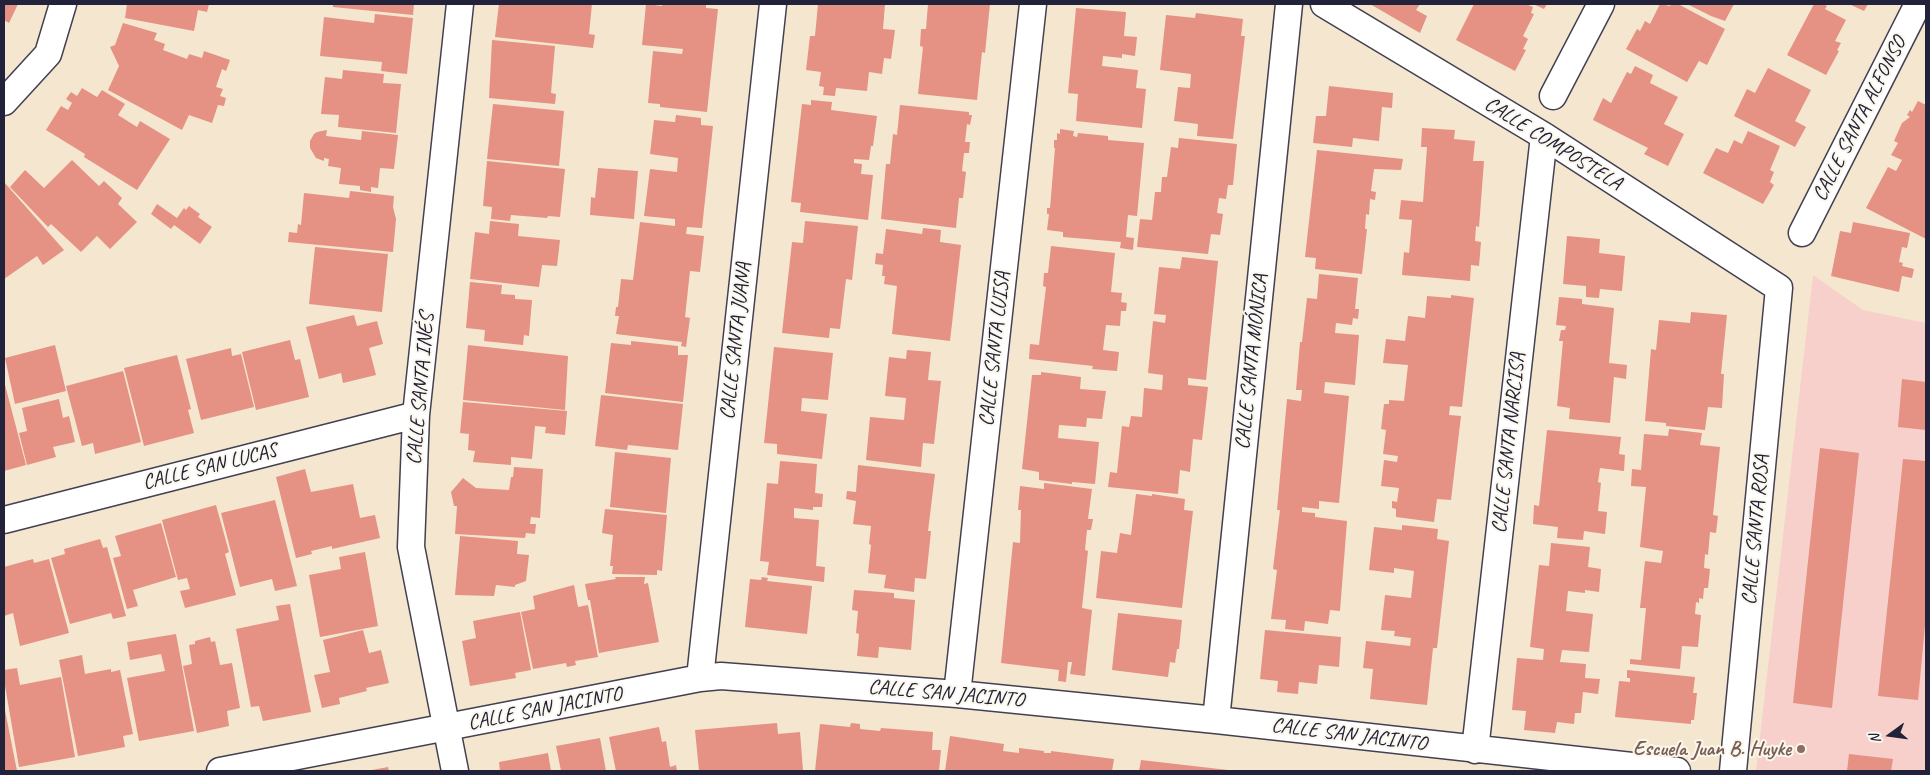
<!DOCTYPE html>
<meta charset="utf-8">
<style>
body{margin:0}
#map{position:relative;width:1930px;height:775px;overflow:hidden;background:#f5e7cf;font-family:Caveat,sans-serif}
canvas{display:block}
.frame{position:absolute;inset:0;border:5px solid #22223b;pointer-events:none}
.north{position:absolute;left:1865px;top:710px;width:50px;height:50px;-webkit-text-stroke:4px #fbf7ec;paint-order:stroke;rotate:256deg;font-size:14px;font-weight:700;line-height:20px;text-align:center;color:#22223b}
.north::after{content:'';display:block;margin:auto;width:18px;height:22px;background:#22223b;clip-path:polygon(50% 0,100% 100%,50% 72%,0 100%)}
</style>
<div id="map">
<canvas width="1930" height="775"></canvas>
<div class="frame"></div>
<div class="north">N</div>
</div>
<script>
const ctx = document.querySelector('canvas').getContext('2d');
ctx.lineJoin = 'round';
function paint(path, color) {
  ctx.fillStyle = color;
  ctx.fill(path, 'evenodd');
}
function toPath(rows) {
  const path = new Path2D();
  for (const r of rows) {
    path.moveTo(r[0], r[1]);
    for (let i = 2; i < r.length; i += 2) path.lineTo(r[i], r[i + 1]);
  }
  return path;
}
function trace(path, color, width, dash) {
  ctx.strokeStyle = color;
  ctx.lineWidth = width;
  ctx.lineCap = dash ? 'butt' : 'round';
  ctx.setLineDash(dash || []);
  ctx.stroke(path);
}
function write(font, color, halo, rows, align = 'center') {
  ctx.font = font + ' Caveat,sans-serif';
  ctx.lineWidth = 4;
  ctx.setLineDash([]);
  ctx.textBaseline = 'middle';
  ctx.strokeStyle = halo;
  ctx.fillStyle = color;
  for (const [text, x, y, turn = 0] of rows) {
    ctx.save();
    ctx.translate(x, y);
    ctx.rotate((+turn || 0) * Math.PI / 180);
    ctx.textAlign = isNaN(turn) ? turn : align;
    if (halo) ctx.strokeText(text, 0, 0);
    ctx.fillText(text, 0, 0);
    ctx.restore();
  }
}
const built = toPath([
 [1813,275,1863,310,1926,323,1926,771,1756,771]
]);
const building = toPath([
 [4,4,18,4,9,23,4,20],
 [127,4,209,4,207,12,198,10,194,31,125,18],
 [333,4,414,4,413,15,333,7],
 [499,4,592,4,589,34,595,35,593,48,495,37],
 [646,4,662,6,662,4,706,4,706,8,718,9,707,112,660,107,660,104,648,103,653,51,682,54,683,49,642,45],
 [818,4,885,4,883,29,895,30,891,59,884,58,882,74,869,72,867,91,836,88,835,96,823,95,824,87,819,86,821,72,806,70,810,36,815,36],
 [928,4,990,4,985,53,982,52,977,100,918,94,923,47,920,46,921,29,926,29],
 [1370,4,1420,4,1416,10,1427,16,1420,33],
 [1474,4,1526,4,1533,7,1531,13,1534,14,1523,36,1528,39,1523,49,1526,50,1515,71,1456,40],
 [1533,4,1547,4,1544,9],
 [1660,4,1670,6,1671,4,1678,4,1725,29,1707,65,1699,61,1687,82,1626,49,1637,29,1640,31,1645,21,1650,24],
 [1687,4,1734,4,1725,21,1711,16],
 [1814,4,1823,4,1827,6,1825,9,1846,20,1835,41,1841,43,1837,50,1839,51,1826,75,1787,55],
 [1849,4,1868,4,1864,11],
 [1076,8,1126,12,1124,36,1137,37,1135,56,1122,54,1122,58,1103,56,1102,66,1138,70,1136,88,1146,89,1142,128,1076,121,1078,94,1068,93],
 [1196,13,1243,19,1241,36,1245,36,1233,139,1197,136,1198,124,1174,121,1178,87,1190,88,1191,74,1160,70,1166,15,1195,18],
 [375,14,413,18,407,74,381,71,382,62,320,56,324,17,374,23],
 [123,23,157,33,154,40,165,44,163,50,187,59,189,54,202,58,204,51,230,60,226,71,222,69,216,87,223,89,220,96,226,98,224,106,218,105,212,123,189,115,182,130,108,90,119,66,110,47,115,45],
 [492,40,555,46,551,93,556,94,555,104,489,98],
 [1635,66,1653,75,1650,83,1678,97,1664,124,1684,134,1668,166,1644,154,1648,148,1593,120,1603,98,1611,103,1627,72,1631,74],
 [1768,68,1811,90,1795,121,1806,127,1795,147,1734,116,1747,89,1755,93],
 [343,70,384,74,383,83,401,84,396,133,338,127,339,115,321,114,325,77,342,79],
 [1329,86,1393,93,1392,108,1382,107,1379,141,1353,138,1352,147,1313,143,1316,116,1326,116],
 [82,88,97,97,102,90,125,104,118,115,137,127,140,121,170,139,137,190,84,157,85,154,46,130,61,106,68,110,72,103,66,99,71,92,77,96],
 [811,100,832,102,831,110,877,116,873,146,871,146,869,160,854,159,854,163,862,164,861,174,873,175,868,220,800,212,801,203,791,202,802,104,811,105],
 [1918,101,1926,105,1926,239,1866,208,1888,167,1896,171,1902,160,1891,155,1898,143,1894,141,1902,123,1910,117,1907,115,1910,110,1912,112],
 [493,104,564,111,559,166,487,159],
 [900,105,969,112,969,115,972,115,970,125,967,124,965,142,970,142,969,153,964,153,962,171,966,172,963,198,959,198,956,228,881,219,886,164,890,164,893,134,897,135],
 [676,115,701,118,701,125,713,126,702,228,687,227,686,234,704,236,700,272,690,271,685,317,690,318,686,347,681,346,682,342,616,334,619,316,615,316,616,307,618,307,621,279,633,280,640,222,675,226,675,219,644,216,650,169,677,172,678,158,650,154,654,120,675,122],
 [1422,128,1455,130,1454,139,1475,141,1473,161,1484,161,1479,227,1476,226,1475,241,1481,242,1479,266,1471,265,1470,281,1402,275,1404,252,1409,253,1412,220,1399,219,1401,200,1423,202,1427,147,1421,147],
 [1060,129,1074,131,1073,136,1077,137,1078,133,1108,136,1108,140,1144,143,1137,216,1128,215,1126,237,1134,238,1133,250,1120,248,1121,242,1063,237,1063,232,1047,230,1049,214,1047,214,1047,208,1050,208,1055,148,1054,148,1054,140,1057,140,1057,133,1060,134],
 [327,130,326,136,361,140,362,131,398,135,394,169,380,168,378,188,371,187,371,192,360,190,360,186,339,184,341,168,328,166,329,159,324,158,324,161,316,158,310,148,310,141,314,134,317,132],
 [1748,131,1780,146,1770,170,1774,172,1770,182,1774,185,1763,204,1703,173,1716,148,1728,153,1734,140,1742,144],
 [1179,138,1237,144,1233,185,1228,185,1226,199,1219,198,1217,213,1223,214,1220,235,1211,234,1208,254,1137,247,1140,219,1152,220,1155,192,1161,192,1162,177,1167,177,1171,147,1178,148],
 [1317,150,1403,159,1401,170,1374,169,1371,191,1376,192,1375,200,1370,199,1369,215,1366,214,1365,229,1367,229,1362,274,1315,269,1316,258,1305,257],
 [72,160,99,186,104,181,122,198,118,204,137,222,110,249,97,236,81,252,51,224,48,227,10,187,25,170,44,188],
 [487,161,565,169,560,217,548,216,547,218,511,215,510,221,491,219,492,207,483,206],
 [598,168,638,171,634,219,590,215,591,197,595,198],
 [4,182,64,250,43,265,37,256,4,279],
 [350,191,394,196,393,207,396,219,393,252,288,242,289,232,297,233,298,224,301,225,304,193,349,198],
 [157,204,177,218,184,208,186,210,189,206,200,214,198,217,212,227,200,244,174,225,171,229,151,214],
 [490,221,519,224,518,236,560,240,557,266,542,265,539,287,470,279,475,232,489,234],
 [805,221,858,226,852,280,846,279,840,329,830,328,829,338,782,333,792,242,803,243],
 [1853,222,1910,233,1907,248,1902,247,1899,262,1903,263,1902,266,1914,269,1912,278,1902,276,1899,292,1831,276,1840,231,1851,233],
 [923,228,941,230,940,242,961,245,950,341,892,334,897,286,884,284,885,276,882,276,883,265,875,264,876,253,883,254,886,229,922,234],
 [1567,236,1600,239,1599,253,1625,256,1622,291,1600,289,1599,298,1586,297,1586,286,1563,284],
 [1051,246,1115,253,1111,292,1122,293,1121,302,1127,303,1126,311,1121,311,1120,326,1106,325,1103,350,1119,352,1117,371,1092,369,1093,366,1029,359,1030,344,1039,345,1046,287,1043,286,1044,273,1048,273],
 [315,247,388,254,382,312,309,304],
 [1182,257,1218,261,1206,380,1188,378,1188,385,1208,387,1202,440,1193,439,1190,472,1180,470,1178,494,1108,487,1110,472,1117,473,1122,426,1129,427,1131,416,1142,417,1144,388,1162,390,1163,375,1148,373,1153,321,1165,323,1166,315,1154,314,1159,267,1180,269],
 [1319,274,1358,278,1355,309,1359,309,1358,319,1353,318,1352,325,1336,323,1335,333,1359,335,1355,385,1325,382,1324,393,1349,396,1339,503,1319,501,1319,509,1302,507,1302,512,1315,513,1315,517,1347,521,1340,611,1330,610,1328,624,1305,621,1304,631,1285,629,1286,620,1271,619,1277,570,1273,569,1280,510,1277,510,1287,399,1301,401,1302,390,1296,390,1300,342,1302,342,1307,298,1317,299],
 [470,282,502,285,501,294,515,295,515,299,532,300,529,336,524,335,523,345,484,341,485,330,466,328],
 [1451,295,1474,298,1462,407,1450,406,1449,415,1461,416,1451,500,1437,499,1434,522,1396,517,1396,509,1392,508,1392,501,1397,502,1399,488,1381,486,1384,460,1397,462,1398,456,1383,454,1386,430,1381,429,1384,404,1389,404,1389,400,1404,401,1408,365,1383,363,1386,339,1405,341,1408,316,1425,318,1427,296,1451,298],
 [1559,297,1582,299,1582,304,1614,308,1609,363,1627,365,1626,379,1614,377,1610,423,1569,419,1570,408,1557,406,1563,341,1559,341,1561,330,1565,330,1566,326,1556,325],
 [1691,312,1727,315,1721,374,1724,374,1722,408,1708,407,1705,430,1666,426,1666,423,1645,421,1651,349,1656,350,1659,320,1690,323],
 [354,315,357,326,377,321,383,344,369,348,376,375,343,383,341,373,319,379,306,327],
 [290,340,295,360,300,359,309,397,256,410,242,352],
 [631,341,678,346,678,355,688,355,683,402,605,393,611,343,631,345],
 [55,345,66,391,15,404,5,358],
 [468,345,568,356,565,410,463,400],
 [774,347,833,353,828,400,802,398,801,411,827,414,822,459,777,454,777,444,764,443],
 [231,348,232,356,241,354,254,407,201,420,186,359],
 [907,350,931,352,928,380,941,381,934,444,923,443,921,467,866,460,870,417,904,420,906,398,885,396,889,357,906,359],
 [177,355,191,409,188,410,194,433,144,446,124,368],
 [123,371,141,442,95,454,93,443,82,446,66,386],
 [1041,372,1081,377,1080,389,1106,391,1102,419,1087,418,1086,427,1059,425,1058,438,1099,442,1095,484,1072,482,1072,484,1039,480,1039,472,1022,469,1032,375,1041,375],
 [1902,379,1926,382,1926,430,1898,427],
 [4,381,26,465,4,471],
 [601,395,683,404,678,450,628,445,627,450,595,446],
 [59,399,63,418,69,416,75,442,53,447,56,457,27,465,19,433,27,431,22,408],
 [463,402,567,411,565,435,545,433,546,427,535,426,532,459,511,457,511,465,473,462,475,451,468,450,469,434,460,433],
 [1669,429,1702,433,1700,445,1720,447,1713,515,1718,516,1716,533,1710,532,1708,555,1705,554,1704,568,1710,569,1708,588,1704,588,1703,599,1699,598,1699,603,1696,602,1695,614,1701,615,1698,647,1682,646,1680,669,1630,664,1630,659,1641,660,1646,608,1640,608,1645,561,1661,563,1663,551,1640,547,1646,487,1631,486,1632,469,1641,470,1644,434,1668,436],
 [1547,430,1621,437,1619,454,1625,455,1624,471,1600,468,1598,482,1601,483,1598,511,1607,512,1605,534,1584,531,1583,540,1557,538,1558,527,1533,524,1534,505,1539,506],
 [1820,448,1859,453,1832,708,1793,703],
 [615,452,671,458,666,513,610,507],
 [1903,459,1926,461,1926,615,1918,700,1878,696],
 [780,461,817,464,815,493,823,494,822,507,813,507,813,510,794,508,794,518,819,520,816,566,825,567,824,582,767,575,769,562,760,561,767,483,778,484],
 [858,465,935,474,928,531,931,531,926,579,915,578,914,592,884,588,886,575,868,573,871,545,869,544,871,526,853,524,856,501,846,499,847,491,856,492],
 [514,467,543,469,540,518,531,517,530,524,536,524,535,534,526,533,525,538,455,534,457,506,454,506,451,492,463,478,476,488,509,490,511,477,513,477],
 [305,469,311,492,353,484,360,518,375,515,380,538,332,549,332,546,311,551,312,554,296,558,276,477],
 [1044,483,1092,489,1088,519,1093,519,1091,530,1087,530,1085,550,1088,551,1082,608,1092,610,1085,676,1070,674,1072,662,1068,662,1066,682,1058,681,1059,670,1001,663,1013,542,1020,543,1021,510,1018,510,1020,486,1044,489],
 [1136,494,1152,496,1152,494,1185,499,1184,510,1193,511,1182,608,1096,598,1101,551,1117,553,1120,533,1131,535],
 [275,500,297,586,275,591,272,579,240,587,221,513],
 [216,505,229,552,225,554,236,595,185,608,180,591,190,589,187,578,178,580,162,520],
 [605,509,667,515,662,571,657,570,657,575,612,574,613,566,610,566,613,535,602,533],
 [161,523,176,577,133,590,138,606,127,609,113,558,121,556,115,536],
 [1402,525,1438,529,1437,539,1449,541,1438,639,1437,648,1433,648,1427,705,1370,699,1373,669,1363,668,1366,641,1410,646,1411,638,1394,636,1395,631,1381,630,1385,595,1411,598,1414,571,1394,568,1394,573,1369,570,1374,527,1402,530],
 [460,536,518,541,517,554,529,555,526,581,515,585,515,587,496,585,494,596,455,595],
 [100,539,103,548,107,547,126,616,113,619,111,613,70,624,51,558,65,554,64,549],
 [1551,543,1590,547,1588,567,1601,569,1599,592,1585,590,1585,593,1568,591,1566,611,1593,614,1589,652,1562,650,1560,662,1586,664,1585,678,1600,679,1598,694,1583,692,1581,713,1575,713,1574,724,1557,722,1555,733,1524,730,1526,711,1512,710,1517,658,1543,660,1544,649,1530,647,1539,565,1549,566],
 [365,552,378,626,320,637,309,575,341,569,339,557],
 [33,559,34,563,49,559,69,633,20,646,13,613,4,616,4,582,5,581,4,567],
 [615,577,645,577,644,584,648,583,659,642,599,653,590,600,588,600,585,584,616,579],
 [762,577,768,578,767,581,812,586,807,634,745,627,750,579,761,580],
 [574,585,578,607,588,605,598,657,575,661,576,665,567,667,566,663,533,669,521,612,535,609,533,596],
 [854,590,894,593,894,598,915,600,911,650,879,647,878,658,857,656,859,634,856,633,858,611,852,610],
 [290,604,311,712,263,721,259,706,251,707,236,629,279,620,276,606],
 [520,612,531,670,515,673,516,678,470,686,462,641,476,638,473,621],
 [1118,613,1182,620,1179,649,1177,649,1175,663,1170,662,1168,677,1112,670],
 [363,630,369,653,381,650,389,683,366,688,367,691,339,698,340,704,322,708,314,675,330,672,323,640],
 [1265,630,1341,637,1339,667,1319,665,1317,684,1299,682,1298,694,1277,692,1278,681,1260,679],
 [176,634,194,731,139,741,127,678,165,671,161,654,130,660,127,642],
 [210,637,211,642,215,641,220,665,232,663,240,708,227,711,229,726,197,733,183,666,192,664,189,645,195,644,195,641],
 [82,655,85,674,111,669,111,672,120,670,133,734,123,736,125,747,78,756,59,660],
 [17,668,20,685,61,677,75,757,19,767,4,680,4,670],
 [1627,670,1695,677,1693,693,1697,693,1694,720,1691,720,1691,724,1615,717,1619,681,1630,682,1630,678,1627,678],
 [4,710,5,710,17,771,5,771],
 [777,723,778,734,800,732,803,770,699,771,695,730],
 [851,723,860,724,860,729,880,731,881,728,933,732,932,750,941,750,939,771,815,771,820,724,850,727],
 [659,727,662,742,666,741,670,767,676,765,677,771,616,771,609,737],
 [950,736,1004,744,1003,751,1019,753,1019,748,1044,751,1044,753,1051,753,1051,751,1114,759,1112,771,945,771],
 [600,738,606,771,561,771,556,746],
 [548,753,551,771,500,771,499,762],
 [1849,754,1893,759,1891,771,1847,771],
 [1141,760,1228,770,1228,771,1139,771],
 [388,767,389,771,372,771,372,770]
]);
const minor = toPath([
 [1324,4,1544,136,1779,288,1733,771],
 [1553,96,1601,4],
 [4,102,48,54,63,4],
 [1802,233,1918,4],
 [4,520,416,415],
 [700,678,773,4],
 [957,694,1033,4],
 [1216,720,1289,4],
 [1475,750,1544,136],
 [220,771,700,678,721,676,957,694,1216,720,1677,771],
 [455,771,411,547,416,415,460,4]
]);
const markers = [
 [1801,749,5,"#8d6e63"]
];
const streetNames = [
 ["CALLE SANTA ALFONSO",1860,119,-63],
 ["CALLE COMPOSTELA",1553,144,32],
 ["CALLE SANTA JUANA",736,341,-84],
 ["CALLE SANTA LUISA",995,349,-84],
 ["CALLE SANTA MÓNICA",1252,362,-84],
 ["CALLE SANTA INÉS",421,389,-85],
 ["CALLE SANTA NARCISA",1509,443,-84],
 ["CALLE SAN LUCAS",210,467,-14],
 ["CALLE SANTA ROSA",1756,530,-85],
 ["CALLE SAN JACINTO",946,694,5],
 ["CALLE SAN JACINTO",545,709,-11],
 ["CALLE SAN JACINTO",1349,735,7]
];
const educationNames = [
 ["Escuela Juan B. Huyke",1791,749]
];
paint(built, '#f7d0cb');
paint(building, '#e59183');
trace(minor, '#424051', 29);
trace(minor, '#fff', 26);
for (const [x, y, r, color] of markers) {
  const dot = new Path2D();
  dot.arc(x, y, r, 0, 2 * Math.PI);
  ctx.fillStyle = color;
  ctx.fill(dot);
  trace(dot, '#fbf7ec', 2);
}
write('21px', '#22223b', '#fbf7ec', streetNames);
write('bold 21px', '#785e54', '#fbf7ec', educationNames, 'right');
</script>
